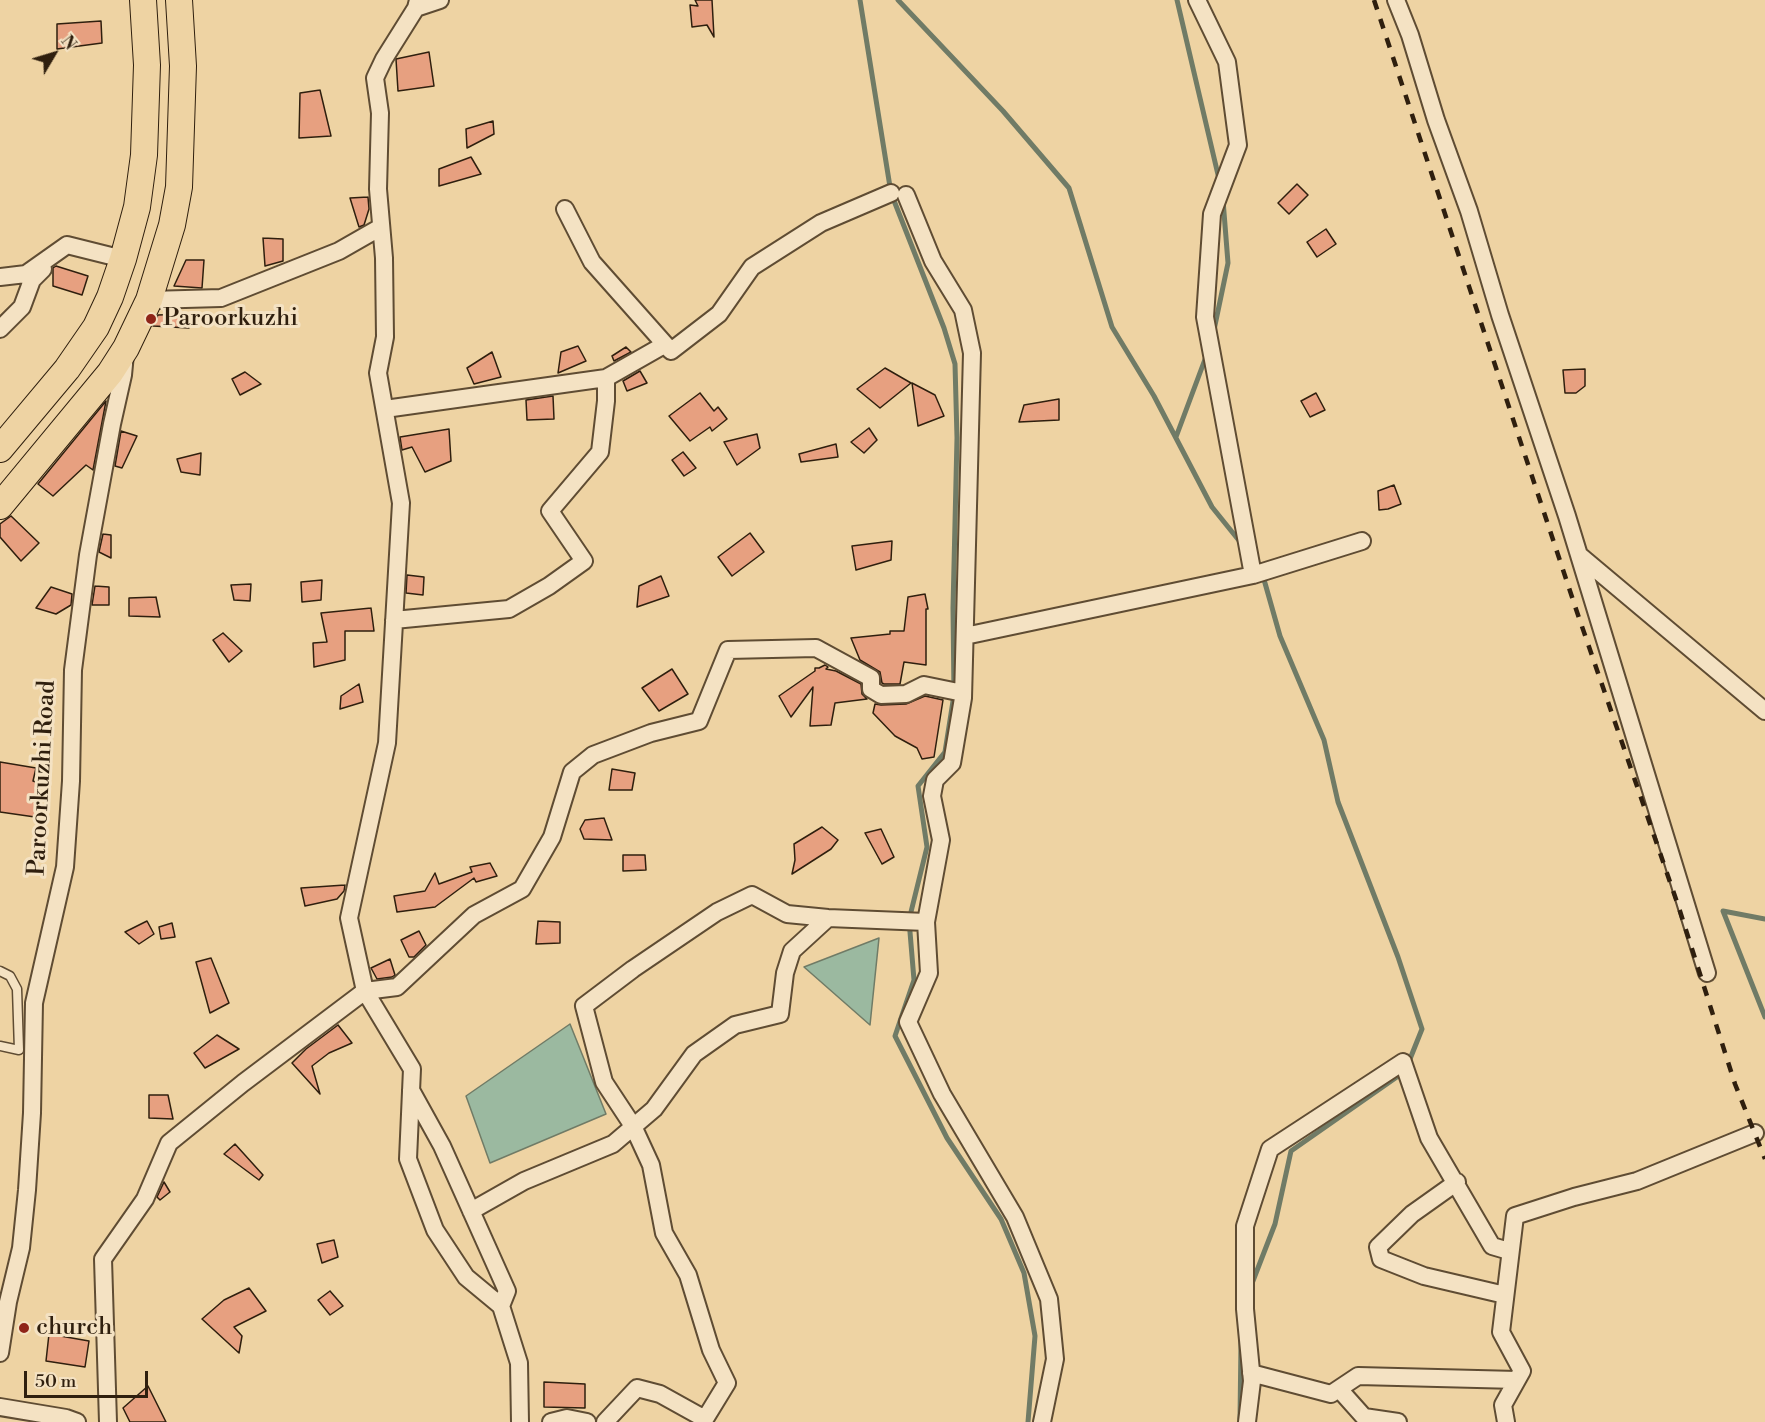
<!DOCTYPE html>
<style>
body{margin:0}
#map{position:relative;width:1765px;height:1422px;overflow:hidden;background:#eed3a3;font-family:"Libre Bodoni",serif}
canvas{display:block}
.north{position:absolute;left:24px;top:24px;width:60px;height:60px;-webkit-text-stroke:4px #f4e2c3;paint-order:stroke;rotate:52deg;font-size:16px;font-weight:700;line-height:24px;text-align:center;color:#2f1f0e}
.north::after{content:'';display:block;margin:auto;width:21px;height:27px;background:#2f1f0e;clip-path:polygon(50% 0,100% 100%,50% 72%,0 100%)}
.scale{position:absolute;left:24px;top:1371px;width:124px;height:27px;box-sizing:border-box;border:3px solid #2f1f0e;border-top:0;padding-left:8px;font-size:18px;line-height:21px;white-space:nowrap;color:#2f1f0e;-webkit-text-stroke:4px #f4e2c3;paint-order:stroke}
</style>
<div id="map">
<canvas width="1765" height="1422"></canvas>
<div class="north">N</div>
<div class="scale">50 m</div>
</div>
<script>
const ctx = document.querySelector('canvas').getContext('2d');
ctx.lineJoin = 'round';
function paint(path, color) {
  ctx.fillStyle = color;
  ctx.fill(path, 'evenodd');
}
function toPath(rows) {
  const path = new Path2D();
  for (const r of rows) {
    path.moveTo(r[0], r[1]);
    for (let i = 2; i < r.length; i += 2) path.lineTo(r[i], r[i + 1]);
  }
  return path;
}
function trace(path, color, width, dash) {
  ctx.strokeStyle = color;
  ctx.lineWidth = width;
  ctx.lineCap = dash ? 'butt' : 'round';
  ctx.setLineDash(dash || []);
  ctx.stroke(path);
}
function write(font, color, halo, rows, align = 'center') {
  ctx.font = font + ' "Libre Bodoni",serif';
  ctx.lineWidth = 6;
  ctx.setLineDash([]);
  ctx.textBaseline = 'middle';
  ctx.strokeStyle = halo;
  ctx.fillStyle = color;
  for (const [text, x, y, turn = 0] of rows) {
    ctx.save();
    ctx.translate(x, y);
    ctx.rotate((+turn || 0) * Math.PI / 180);
    ctx.textAlign = isNaN(turn) ? turn : align;
    if (halo) ctx.strokeText(text, 0, 0);
    ctx.fillText(text, 0, 0);
    ctx.restore();
  }
}
const water = toPath([
 [879,938,870,1025,804,967,879,938],
 [570,1024,606,1114,490,1163,466,1096,570,1024]
]);
const stream = toPath([
 [860,0,891,193,944,328,955,364,957,438,953,608,954,695,945,752,918,786,927,847,909,920,914,980,895,1036,947,1138,1001,1219,1024,1273,1035,1336,1028,1422],
 [898,0,1003,111,1069,188,1112,327,1154,396,1212,507,1241,543],
 [1177,0,1219,179],
 [1214,330,1228,263,1223,200],
 [1176,437,1207,354],
 [1263,576,1280,636,1324,740,1338,802,1398,957,1422,1029,1408,1064],
 [1765,919,1723,911,1765,1017],
 [1251,1286,1275,1224,1291,1151,1404,1072],
 [1240,1419,1241,1341]
]);
const building = toPath([
 [695,0,712,0,714,37,707,25,692,27,690,5,698,6,695,0],
 [101,21,102,43,57,49,57,24,101,21],
 [429,52,434,86,398,91,396,59,429,52],
 [320,90,331,136,299,138,300,93,320,90],
 [493,121,494,134,467,148,466,129,493,121],
 [471,157,481,174,439,186,439,169,471,157],
 [1297,184,1308,195,1289,214,1278,203,1297,184],
 [368,197,369,209,364,225,359,227,350,198,368,197],
 [1326,229,1336,244,1317,257,1307,242,1326,229],
 [263,238,283,239,283,261,265,266,263,238],
 [186,260,204,260,202,288,174,286,186,260],
 [56,266,88,276,82,295,53,286,53,268,56,266],
 [184,314,189,328,153,326,158,315,184,314],
 [578,346,586,361,558,373,561,352,578,346],
 [626,347,631,352,614,361,612,356,626,347],
 [492,352,501,377,474,384,467,368,492,352],
 [885,368,911,383,880,408,857,389,885,368],
 [1585,369,1585,386,1576,393,1565,393,1563,370,1585,369],
 [640,371,647,383,627,391,623,381,640,371],
 [245,372,261,384,240,395,232,379,245,372],
 [912,383,935,395,944,416,918,426,912,383],
 [700,393,714,411,718,407,727,419,712,431,710,427,690,441,669,416,700,393],
 [1316,393,1325,410,1310,417,1301,401,1316,393],
 [553,396,554,419,527,420,526,400,553,396],
 [1059,399,1059,420,1019,422,1024,405,1059,399],
 [106,401,93,470,86,465,53,496,38,484,106,401],
 [869,428,877,440,864,453,851,442,869,428],
 [449,429,451,461,425,472,412,447,402,450,400,437,449,429],
 [121,431,137,436,122,468,115,466,121,431],
 [757,434,760,448,737,465,724,442,757,434],
 [836,444,838,457,801,462,799,454,836,444],
 [683,452,696,468,684,476,672,460,683,452],
 [201,453,200,475,181,472,177,459,201,453],
 [1394,485,1401,504,1388,509,1379,510,1378,491,1394,485],
 [11,516,39,543,21,561,0,537,0,524,11,516],
 [750,533,764,552,732,576,718,557,750,533],
 [103,534,111,535,111,558,99,552,103,534],
 [892,541,891,560,856,570,852,546,892,541],
 [407,575,424,577,423,595,406,593,407,575],
 [661,576,669,596,637,607,639,586,661,576],
 [322,580,321,600,302,602,301,582,322,580],
 [251,584,250,601,234,600,231,585,251,584],
 [95,586,109,587,109,605,92,605,95,586],
 [51,587,72,594,71,605,56,614,36,608,51,587],
 [925,594,928,609,926,609,926,665,904,662,900,684,884,684,882,683,880,672,860,660,851,638,890,634,890,631,904,631,908,597,925,594],
 [156,597,160,617,129,616,129,598,156,597],
 [371,608,374,631,345,631,345,660,314,667,313,643,327,642,321,613,371,608],
 [223,633,242,651,229,662,213,640,223,633],
 [825,665,828,667,826,669,836,671,861,684,862,694,867,699,835,703,831,725,810,726,813,687,791,717,779,696,815,671,815,668,819,668,825,665],
 [672,669,688,694,659,711,642,688,672,669],
 [359,684,363,702,340,709,341,696,359,684],
 [925,696,943,700,934,757,922,759,917,748,895,736,873,713,875,704,881,705,906,704,925,696],
 [0,762,36,768,33,781,41,784,35,817,0,812,0,762],
 [612,769,635,773,632,790,609,790,612,769],
 [604,818,612,840,584,839,580,829,585,820,604,818],
 [822,827,838,840,831,849,792,874,795,860,794,844,822,827],
 [881,829,894,857,882,864,865,833,881,829],
 [623,855,645,855,646,870,623,871,623,855],
 [490,863,497,876,476,882,474,878,435,907,397,912,394,896,425,891,435,873,439,884,472,872,470,867,490,863],
 [345,885,344,891,337,899,305,906,301,888,345,885],
 [147,921,154,934,139,944,125,932,147,921],
 [538,921,560,922,560,943,536,944,538,921],
 [172,923,175,937,161,939,159,927,172,923],
 [419,931,426,945,414,957,409,957,401,940,419,931],
 [211,958,229,1003,210,1013,196,962,211,958],
 [390,959,395,975,392,977,377,979,371,968,390,959],
 [338,1025,352,1043,329,1053,312,1066,320,1094,292,1063,306,1049,338,1025],
 [217,1035,239,1049,205,1068,194,1053,217,1035],
 [149,1095,168,1095,173,1119,149,1118,149,1095],
 [235,1144,263,1175,259,1180,224,1154,235,1144],
 [164,1182,170,1192,160,1200,157,1197,164,1182],
 [334,1240,338,1257,322,1263,317,1244,334,1240],
 [249,1288,266,1311,234,1327,242,1336,239,1353,202,1319,224,1300,249,1288],
 [330,1291,343,1306,330,1315,318,1300,330,1291],
 [49,1334,89,1341,85,1367,46,1361,49,1334],
 [544,1382,585,1384,585,1408,544,1407,544,1382],
 [148,1386,166,1422,130,1422,123,1408,148,1386]
]);
const lane = toPath([
 [0,971,10,976,17,989,19,1050,0,1046]
]);
const street = toPath([
 [418,0,416,8,384,59,375,78,380,113,378,189,384,258,385,337,378,373,401,503,387,743,349,918,365,991,412,1069,408,1159,435,1230,466,1277,501,1306,519,1363,520,1422],
 [1197,0,1227,62,1238,145,1212,214,1205,317,1253,575],
 [1396,0,1410,35,1436,120,1469,211,1500,315,1567,516,1707,973],
 [416,8,440,0],
 [906,195,933,261,963,310,972,353,963,698,952,763,935,780,932,796,941,840,926,922,929,973,908,1022,942,1094,1015,1217,1049,1299,1055,1359,1042,1422],
 [565,209,592,262,671,351,719,314,752,267,821,223,891,193],
 [0,277,26,274,67,245,123,259],
 [149,300,221,298,339,251,381,227],
 [0,329,22,307,32,280,43,269],
 [385,409,606,378,664,345],
 [1579,555,1765,711],
 [394,620,509,609,549,586,584,561,550,511,600,452,606,401,606,378],
 [965,636,1253,575,1362,541],
 [411,1090,442,1146,507,1291,501,1306],
 [1457,1182,1412,1214,1378,1247,1381,1259,1424,1276,1505,1295],
 [471,1211,524,1181,613,1144,654,1109,694,1054,735,1025,780,1014,785,973,792,951,828,918],
 [0,1353,8,1302,21,1248,27,1190,32,1113,34,1003,65,867,71,781,73,670,88,555,112,424,123,375,125,354],
 [1251,1373,1331,1394,1358,1376,1517,1380],
 [1339,1389,1364,1417,1398,1422],
 [0,1407,66,1418,77,1422],
 [108,1422,103,1259,145,1199,169,1143,243,1083,365,991,397,987,474,915,522,889,552,837,572,772,593,755,651,733,699,721,728,650,816,648,871,678,871,689,881,695,906,694,924,685,963,693],
 [551,1422,567,1418,587,1422],
 [605,1422,637,1388,660,1394,705,1419,727,1383,711,1350,688,1275,664,1233,651,1165,633,1126,604,1082,584,1006,633,969,717,912,752,895,787,914,828,918,926,922],
 [1247,1422,1252,1381,1245,1309,1245,1226,1270,1149,1403,1062,1429,1138,1492,1246,1509,1251],
 [1506,1422,1503,1405,1522,1371,1501,1332,1515,1216,1574,1197,1637,1181,1755,1133]
]);
const primary = toPath([
 [0,449,67,369,96,327,110,297,123,259,137,207,144,155,147,65,143,0],
 [0,506,110,373,126,348,149,300,172,225,179,187,183,66,179,0]
]);
const rail = toPath([
 [1374,0,1577,612,1679,908,1735,1084,1765,1159]
]);
const markers = [
 [151,319,6,"#8f2418"],
 [24,1328,6,"#8f2418"]
];
const poiNames = [
 ["Paroorkuzhi",163,319],
 ["church",36,1328]
];
const streetNames = [
 ["Paroorkuzhi Road",43,778,-87]
];
paint(water, '#9bb9a0');
trace(water, '#707b66', 1.5);
trace(stream, '#707b66', 5);
paint(building, '#e7a080');
trace(building, '#2f1f0e', 1.5);
trace(lane, '#5f4c33', 11);
trace(street, '#5f4c33', 20);
trace(primary, '#2f1f0e', 28);
trace(lane, '#f4e2c3', 8);
trace(street, '#f4e2c3', 16);
trace(primary, '#eed3a3', 26);
trace(rail, '#2f1f0e', 4.5, [10, 10]);
for (const [x, y, r, color] of markers) {
  const dot = new Path2D();
  dot.arc(x, y, r, 0, 2 * Math.PI);
  ctx.fillStyle = color;
  ctx.fill(dot);
  trace(dot, '#f4e2c3', 2);
}
write('24px', '#2f1f0e', '#f4e2c3', poiNames, 'left');
write('24px', '#2f1f0e', '#f4e2c3', streetNames);
</script>
